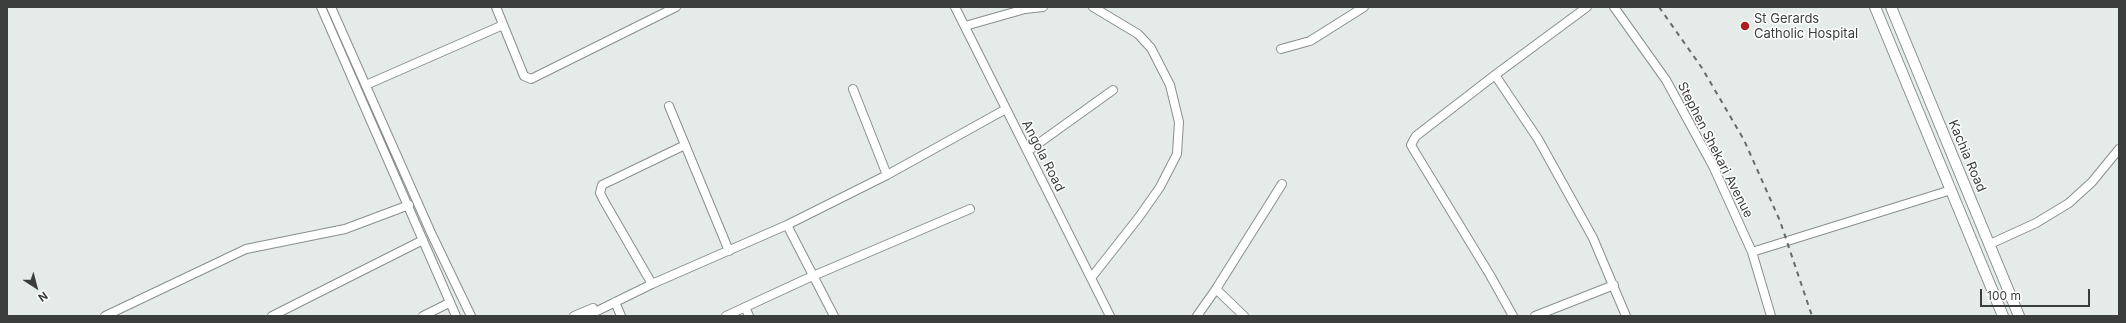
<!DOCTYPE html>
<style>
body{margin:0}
#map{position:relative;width:2126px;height:323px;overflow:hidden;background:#e5ebe9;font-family:Inter,sans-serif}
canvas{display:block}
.frame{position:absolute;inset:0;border:8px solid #3a3d3c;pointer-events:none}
.north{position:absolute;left:16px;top:267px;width:40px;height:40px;-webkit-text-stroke:3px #fff;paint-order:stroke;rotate:144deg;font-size:11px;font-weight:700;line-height:16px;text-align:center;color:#3a3d3c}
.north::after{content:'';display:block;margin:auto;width:14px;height:18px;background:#3a3d3c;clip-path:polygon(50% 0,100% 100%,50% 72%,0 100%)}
.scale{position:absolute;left:1980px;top:289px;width:110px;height:18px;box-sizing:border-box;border:2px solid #3a3d3c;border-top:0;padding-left:5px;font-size:12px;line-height:14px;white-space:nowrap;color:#3a3d3c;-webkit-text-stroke:3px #fff;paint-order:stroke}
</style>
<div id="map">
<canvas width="2126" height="323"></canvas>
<div class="frame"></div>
<div class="north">N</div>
<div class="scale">100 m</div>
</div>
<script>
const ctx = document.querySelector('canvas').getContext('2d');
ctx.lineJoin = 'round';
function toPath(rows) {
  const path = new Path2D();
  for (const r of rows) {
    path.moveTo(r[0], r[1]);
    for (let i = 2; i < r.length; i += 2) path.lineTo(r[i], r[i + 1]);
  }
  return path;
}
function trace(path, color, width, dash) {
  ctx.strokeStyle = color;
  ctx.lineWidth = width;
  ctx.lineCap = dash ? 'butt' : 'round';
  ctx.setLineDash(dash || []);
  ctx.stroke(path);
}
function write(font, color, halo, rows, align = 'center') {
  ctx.font = font + ' Inter,sans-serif';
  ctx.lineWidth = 3;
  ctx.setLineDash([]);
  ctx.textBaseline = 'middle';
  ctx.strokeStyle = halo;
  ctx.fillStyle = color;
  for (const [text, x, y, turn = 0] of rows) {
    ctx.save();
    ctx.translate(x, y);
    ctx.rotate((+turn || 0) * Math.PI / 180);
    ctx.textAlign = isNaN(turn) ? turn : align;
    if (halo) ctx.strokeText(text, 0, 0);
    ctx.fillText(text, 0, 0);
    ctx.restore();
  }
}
const minor = toPath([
 [321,7,456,316],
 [331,7,432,235,471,316],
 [496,7,524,76,531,79,676,7],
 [955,7,1110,316],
 [1614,7,1666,80,1713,166,1752,252,1771,316],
 [965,26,1025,9,1043,7],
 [1281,49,1310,41,1364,7],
 [1495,75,1538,139,1593,238,1626,316],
 [366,85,503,25],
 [853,89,887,175],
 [669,106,729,251],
 [1028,151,1113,90],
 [787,225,834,316],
 [1990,244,2036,223,2069,203,2092,182,2119,149],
 [1752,252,1951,190],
 [1091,278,1139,217,1160,187,1177,154,1179,122,1170,85,1151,48,1138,34,1093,7],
 [652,284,604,201,600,193,602,185,685,145],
 [1216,289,1244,316],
 [615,302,621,316],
 [745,307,749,316],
 [105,316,246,249,345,229,409,205],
 [272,316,423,240],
 [423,316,449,303],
 [574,316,593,308],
 [587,316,652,284,787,225,887,175,1006,109],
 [726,316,806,279,970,209],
 [1197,316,1216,289,1282,184],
 [1513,316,1490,275,1415,152,1411,145,1413,141,1416,136,1495,75,1587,7],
 [1535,316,1614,285]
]);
const major = toPath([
 [1875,7,2003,316],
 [1891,7,2019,316]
]);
const rail = toPath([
 [1659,7,1702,68,1744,140,1780,221,1812,316]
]);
const markers = [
 [1745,26,5,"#af1e1f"]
];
const poiNames = [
 ["St Gerards",1754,19],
 ["Catholic Hospital",1754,34]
];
const streetNames = [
 ["Stephen Shekari Avenue",1715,150,63],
 ["Angola Road",1043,156,63],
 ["Kachia Road",1967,156,67]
];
trace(minor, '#898f8c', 10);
trace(major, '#898f8c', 12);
trace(minor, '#fff', 8);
trace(major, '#fff', 10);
trace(rail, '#676b6a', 2, [5, 5]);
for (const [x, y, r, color] of markers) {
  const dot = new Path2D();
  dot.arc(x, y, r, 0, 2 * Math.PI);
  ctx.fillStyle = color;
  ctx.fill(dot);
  trace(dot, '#fff', 1.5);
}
write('13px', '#3a3d3c', '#fff', poiNames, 'left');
write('13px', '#3a3d3c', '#fff', streetNames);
</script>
